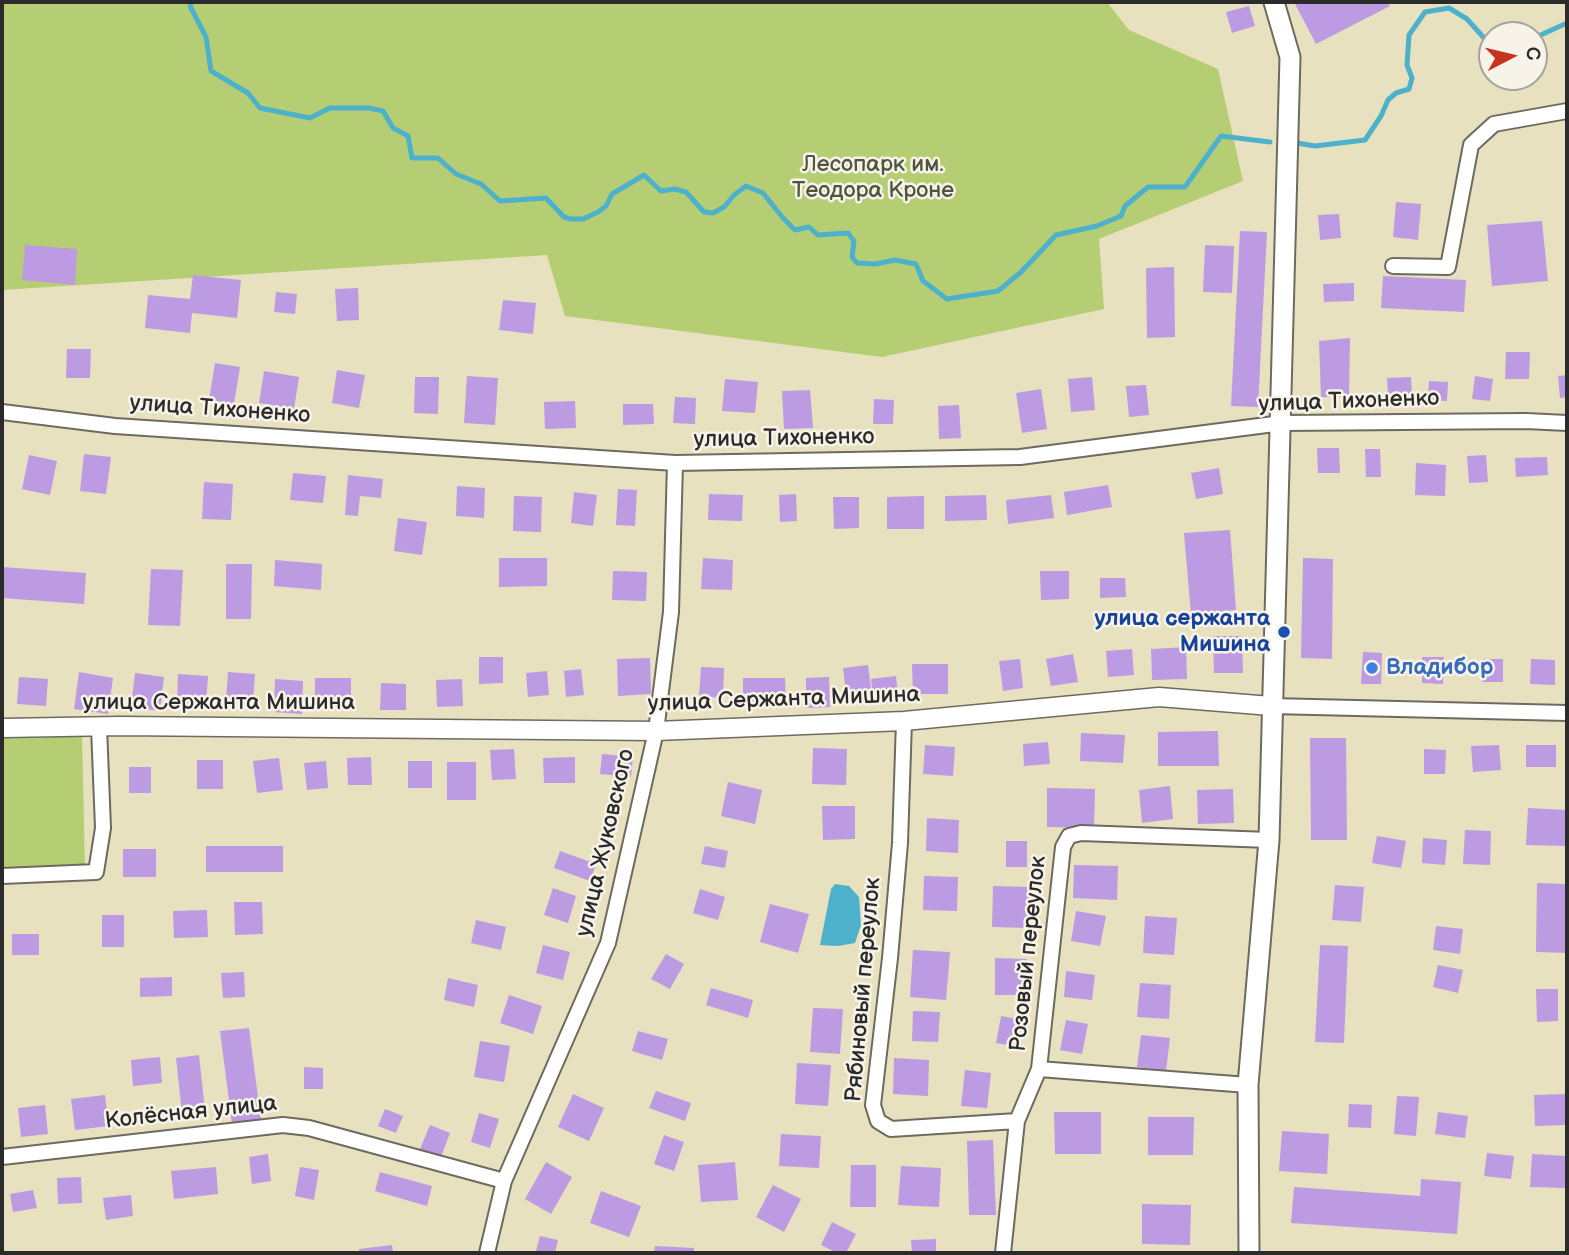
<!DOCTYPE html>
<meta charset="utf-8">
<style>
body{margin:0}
#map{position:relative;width:1569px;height:1255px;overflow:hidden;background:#e8e1bf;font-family:"Balsamiq Sans",sans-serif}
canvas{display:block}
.frame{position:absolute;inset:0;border:4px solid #2b2b2b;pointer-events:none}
.north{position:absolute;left:1478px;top:21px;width:70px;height:70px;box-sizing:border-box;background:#f7f3e8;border:2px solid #a5a39c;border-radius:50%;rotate:83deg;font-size:19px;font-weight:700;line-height:28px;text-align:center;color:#2b2b2b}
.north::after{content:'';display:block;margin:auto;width:24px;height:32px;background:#c8321e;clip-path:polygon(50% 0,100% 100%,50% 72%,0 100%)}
</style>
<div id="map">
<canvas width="1569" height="1255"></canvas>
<div class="frame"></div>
<div class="north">С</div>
</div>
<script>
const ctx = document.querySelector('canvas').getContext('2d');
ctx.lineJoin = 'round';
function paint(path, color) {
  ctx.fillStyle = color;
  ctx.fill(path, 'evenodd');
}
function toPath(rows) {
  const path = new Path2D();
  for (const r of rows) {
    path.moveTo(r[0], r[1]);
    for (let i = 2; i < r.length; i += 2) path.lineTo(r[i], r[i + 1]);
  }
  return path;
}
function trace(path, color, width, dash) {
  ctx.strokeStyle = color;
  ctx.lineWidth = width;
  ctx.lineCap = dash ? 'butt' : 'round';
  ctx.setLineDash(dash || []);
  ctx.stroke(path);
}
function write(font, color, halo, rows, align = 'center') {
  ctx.font = font + ' "Balsamiq Sans",sans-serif';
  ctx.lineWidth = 5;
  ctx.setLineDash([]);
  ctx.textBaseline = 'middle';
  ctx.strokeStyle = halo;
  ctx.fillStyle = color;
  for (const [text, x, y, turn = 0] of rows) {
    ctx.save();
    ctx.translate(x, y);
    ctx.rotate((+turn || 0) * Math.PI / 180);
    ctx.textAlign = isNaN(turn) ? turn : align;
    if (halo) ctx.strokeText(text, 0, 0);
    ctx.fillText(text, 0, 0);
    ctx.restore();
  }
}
const green = toPath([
 [2,2,1107,2,1129,30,1218,69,1243,181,1099,239,1104,309,882,357,565,316,547,255,2,290],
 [82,735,85,868,2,870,2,737]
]);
const water = toPath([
 [835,884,849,886,859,897,861,925,855,943,838,946,820,945,831,889]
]);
const stream = toPath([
 [190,2,191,8,206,37,211,71,248,93,260,108,310,118,330,108,369,108,383,111,393,128,408,136,412,158,438,158,456,174,481,184,500,201,546,198,564,217,571,219,583,219,598,212,606,206,612,194,644,175,661,191,675,189,686,192,704,212,713,213,724,207,734,195,746,186,763,193,783,218,795,230,809,227,818,235,848,233,854,241,852,257,857,263,875,264,895,260,916,264,923,281,947,299,998,291,1020,273,1056,235,1097,226,1121,216,1125,206,1148,187,1185,187,1221,136,1270,142],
 [1534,38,1567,23],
 [1297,143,1315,146,1365,140,1381,116,1388,100,1396,93,1409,89,1412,78,1407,65,1409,35,1425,12,1449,8,1467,19,1484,38,1492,39]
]);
const building = toPath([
 [1294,2,1388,2,1390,6,1316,44],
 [1249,6,1255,26,1232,33,1226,12],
 [1396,202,1421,204,1418,240,1393,237],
 [1339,214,1341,238,1320,240,1318,215],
 [1542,221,1548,281,1492,286,1487,225],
 [1240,231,1267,232,1258,407,1231,406],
 [25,245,77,249,75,285,22,280],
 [1205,245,1234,246,1232,293,1203,292],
 [1174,267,1175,337,1147,338,1146,268],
 [193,275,241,280,237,318,192,313,190,333,145,328,148,295,190,299],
 [1383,276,1466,280,1464,312,1381,308],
 [1354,283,1354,301,1324,302,1323,284],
 [358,288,359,320,337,321,335,289],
 [276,292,297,294,295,314,274,312],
 [503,300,536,303,533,334,499,330],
 [1350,338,1349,397,1321,397,1319,341],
 [67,349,91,349,90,378,66,378],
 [1506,352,1530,352,1529,379,1505,379],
 [215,363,240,367,234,404,209,400],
 [337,370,365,375,359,408,332,403],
 [264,371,299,377,294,409,259,403],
 [1567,375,1567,397,1560,398,1558,376],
 [467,376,498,378,495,425,464,423],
 [1475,376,1493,379,1490,401,1472,399],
 [415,377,439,377,438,414,414,413],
 [1092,377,1095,410,1071,412,1068,379],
 [1411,377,1412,396,1388,396,1387,378],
 [725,379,758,382,755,413,722,411],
 [1429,381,1448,382,1447,401,1428,400],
 [1146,385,1149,415,1129,417,1126,386],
 [1041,389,1047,429,1022,433,1016,393],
 [810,390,813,428,784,429,782,391],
 [675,397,696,398,695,424,673,423],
 [874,399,894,400,893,424,873,424],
 [575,401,576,428,545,429,544,402],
 [623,404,653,404,654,424,623,425],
 [959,405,961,438,939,439,938,406],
 [1317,448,1339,448,1340,473,1318,473],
 [1365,449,1380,449,1381,477,1366,477],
 [84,454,111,457,106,494,80,491],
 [29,455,57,461,50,495,22,489],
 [1486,455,1488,482,1469,483,1467,456],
 [1547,457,1548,475,1516,477,1515,458],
 [1416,463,1446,465,1445,496,1415,495],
 [1219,468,1223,494,1196,499,1191,473],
 [293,473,326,476,323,503,290,500],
 [348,475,383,479,381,498,360,496,358,516,345,515],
 [204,482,233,484,231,520,202,519],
 [1108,485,1112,507,1067,515,1064,492],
 [457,486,485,488,484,518,456,516],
 [618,489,637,490,635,526,616,525],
 [574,492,597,495,593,526,571,523],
 [709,494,743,495,742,521,708,520],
 [796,494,797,521,780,522,779,495],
 [986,495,987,520,945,521,945,496],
 [1051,495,1054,518,1008,524,1006,500],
 [514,496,542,497,541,532,513,531],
 [924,496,924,529,887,529,887,497],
 [833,497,859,497,859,528,834,529],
 [398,518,427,522,422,555,394,551],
 [1230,530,1236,610,1191,614,1184,533],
 [499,558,547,558,547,586,499,587],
 [703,558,733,560,732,590,701,589],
 [1303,558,1333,559,1332,659,1301,658],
 [275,560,322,564,321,590,274,586],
 [226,564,252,564,251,619,226,619],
 [2,567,86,573,84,604,2,598],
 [151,569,183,570,180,626,148,625],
 [613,571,647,572,646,601,612,600],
 [1040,571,1069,571,1069,599,1041,600],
 [1100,578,1125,578,1126,597,1100,598],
 [1213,636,1242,636,1243,673,1214,673],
 [1186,647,1187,679,1152,680,1151,649],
 [1132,649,1134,675,1108,677,1106,651],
 [1363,652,1382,653,1381,684,1361,684],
 [1073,654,1078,682,1051,686,1046,659],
 [479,657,503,657,503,683,479,684],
 [1422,657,1444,657,1443,684,1422,683],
 [650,658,651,694,618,696,617,659],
 [1020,659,1023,688,1003,691,999,661],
 [1482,659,1503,659,1503,682,1482,682],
 [1531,659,1555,660,1555,685,1530,684],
 [912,664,948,664,948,694,913,694],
 [868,665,872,697,847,700,843,668],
 [701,667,724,668,723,698,699,696],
 [581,669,584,695,566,697,564,671],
 [547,671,549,695,528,697,526,673],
 [79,672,113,678,108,714,74,709],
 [228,672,255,674,253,702,226,700],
 [135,673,164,677,160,711,131,707],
 [178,674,208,676,206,705,177,703],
 [896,676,898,694,873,697,871,679],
 [19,677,48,679,46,706,17,704],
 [829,677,830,707,806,708,806,678],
 [315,678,351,678,351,708,315,708],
 [743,678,785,678,786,703,743,703],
 [275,679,303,681,302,714,274,712],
 [462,679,463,706,437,707,436,680],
 [381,683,406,684,406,710,380,710],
 [1218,731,1219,766,1158,766,1158,732],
 [1081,733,1125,735,1123,763,1080,761],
 [1310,738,1346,738,1347,840,1311,840],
 [1048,742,1050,764,1024,766,1023,744],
 [925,745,955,747,953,776,923,774],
 [1499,745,1501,770,1473,772,1471,746],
 [1526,745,1556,745,1556,767,1526,767],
 [813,748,847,749,846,785,812,784],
 [514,749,516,779,492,780,490,750],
 [1424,749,1446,750,1445,774,1424,774],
 [602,754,633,757,631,777,600,774],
 [371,757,372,785,348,785,347,758],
 [575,757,575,783,544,783,543,758],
 [279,758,283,790,257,793,253,761],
 [197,760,223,760,223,789,197,789],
 [326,761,328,788,307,790,304,763],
 [408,761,432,761,432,788,408,788],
 [447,762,476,762,476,800,447,800],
 [129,767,151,767,151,793,129,793],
 [728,782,762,790,755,824,721,816],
 [1170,786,1173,819,1142,823,1139,790],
 [1047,788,1095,789,1094,828,1047,827],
 [1233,789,1234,823,1198,824,1197,790],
 [822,806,855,806,855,839,823,840],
 [1528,808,1567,810,1567,846,1526,845],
 [927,818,959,820,958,853,926,851],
 [1465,830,1491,831,1490,865,1463,864],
 [1377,836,1406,841,1401,868,1372,863],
 [1423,838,1447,840,1445,865,1422,863],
 [1006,841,1027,841,1027,867,1006,867],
 [206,846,283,846,283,872,206,872],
 [705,846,728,851,725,868,701,864],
 [123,849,156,849,156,877,123,877],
 [560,851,596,864,590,881,554,868],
 [1074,865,1118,866,1117,900,1073,898],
 [924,876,958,877,957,911,923,910],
 [1537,883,1567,884,1567,953,1536,952],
 [1335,885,1364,887,1361,922,1332,920],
 [993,886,1030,887,1029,928,992,927],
 [553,888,576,896,568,923,544,915],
 [700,889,725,897,718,920,693,913],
 [234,902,262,902,263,934,235,935],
 [770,904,809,914,798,953,760,942],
 [207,910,208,937,174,938,173,911],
 [1076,911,1106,916,1100,946,1071,941],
 [102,915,124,915,124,947,102,947],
 [1145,916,1177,918,1174,955,1143,953],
 [476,920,506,927,501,950,471,943],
 [1436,926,1463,929,1460,954,1433,950],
 [12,934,39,934,39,955,12,955],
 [543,945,570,952,563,980,536,973],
 [1320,945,1348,946,1344,1043,1315,1042],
 [913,950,950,952,946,1000,910,997],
 [666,954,684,964,670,989,651,979],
 [995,958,1027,959,1026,995,995,995],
 [1438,965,1463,970,1458,993,1433,987],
 [1066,971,1095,975,1092,1000,1064,997],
 [244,972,245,997,223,998,221,973],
 [172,977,172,996,140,997,140,978],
 [448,978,478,985,474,1007,444,1000],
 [1140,983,1171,985,1169,1019,1137,1017],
 [711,988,753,1000,748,1018,706,1005],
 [1536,989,1558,989,1558,1021,1537,1022],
 [509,995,542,1006,533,1034,500,1023],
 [813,1008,843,1009,840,1054,810,1052],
 [913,1011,940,1012,938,1042,912,1041],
 [1001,1016,1018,1019,1013,1046,996,1043],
 [1066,1020,1088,1024,1082,1054,1060,1050],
 [249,1028,261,1120,232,1124,220,1031],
 [638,1031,668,1039,662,1060,632,1051],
 [1141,1035,1170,1038,1166,1071,1137,1067],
 [480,1041,510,1046,504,1082,474,1077],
 [199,1055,205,1110,182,1113,176,1058],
 [160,1057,162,1083,133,1086,131,1060],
 [894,1058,929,1060,928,1096,893,1094],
 [797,1063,831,1065,828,1106,795,1104],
 [304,1067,323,1068,323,1089,304,1089],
 [965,1070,991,1073,987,1108,961,1106],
 [656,1091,691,1103,685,1121,649,1108],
 [573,1094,604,1108,589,1141,558,1127],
 [1565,1094,1565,1125,1535,1126,1534,1095],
 [105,1095,109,1126,75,1130,71,1099],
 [1397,1096,1419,1097,1416,1136,1394,1134],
 [1349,1104,1372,1105,1371,1128,1348,1127],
 [45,1105,48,1134,21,1137,18,1108],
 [385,1109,403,1116,396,1133,378,1126],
 [1054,1112,1101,1112,1101,1154,1055,1154],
 [1438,1112,1468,1116,1465,1138,1435,1134],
 [479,1113,499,1119,490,1148,471,1142],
 [1148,1117,1194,1117,1193,1155,1148,1155],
 [430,1125,450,1133,441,1157,420,1149],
 [1282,1131,1329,1134,1327,1174,1279,1171],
 [781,1134,821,1136,819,1168,779,1166],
 [664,1135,684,1142,674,1171,654,1164],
 [993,1140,996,1215,969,1215,967,1141],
 [1487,1153,1514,1156,1511,1179,1484,1176],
 [268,1154,271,1181,252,1184,249,1157],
 [1532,1154,1567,1156,1567,1188,1530,1187],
 [546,1162,572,1177,551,1214,525,1199],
 [735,1162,738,1200,701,1202,698,1165],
 [851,1165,876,1165,876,1207,850,1207],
 [901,1166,941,1168,939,1207,898,1205],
 [216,1167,218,1194,174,1199,171,1171],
 [300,1167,319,1170,314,1200,295,1196],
 [380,1172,432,1186,427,1206,375,1191],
 [81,1177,82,1203,58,1204,57,1178],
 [1421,1179,1461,1182,1457,1234,1291,1223,1294,1187,1420,1196],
 [773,1185,801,1199,784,1232,756,1217],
 [33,1190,37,1208,13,1212,10,1194],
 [601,1191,641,1206,629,1237,590,1223],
 [131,1195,133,1216,106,1220,103,1198],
 [1142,1204,1191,1205,1190,1245,1142,1244],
 [832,1222,856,1234,846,1253,837,1253,821,1245],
 [540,1236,558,1240,555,1253,536,1251],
 [936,1239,936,1253,912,1253,911,1240],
 [392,1245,393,1253,360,1253,359,1249],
 [655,1246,694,1248,694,1253,654,1253]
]);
const minor = toPath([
 [1393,266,1448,267,1471,145,1494,124,1567,111],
 [2,412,115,426,675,463,1020,457,1282,423,1526,421,1567,423],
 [1271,706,1567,713],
 [904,721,900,843,890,958,873,1105,878,1121,891,1129,1017,1121],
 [2,876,96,872,103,828,99,727],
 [1039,1069,1248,1085],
 [2,1157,283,1125,309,1128,504,1181],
 [487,1253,504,1181,608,943,656,731,671,612,675,463],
 [1003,1253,1017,1121,1039,1069,1063,847,1069,836,1081,833,1269,840]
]);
const tertiary = toPath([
 [2,728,119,726,656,731,904,721,1159,697,1271,706]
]);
const secondary = toPath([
 [1249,1253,1248,1085,1269,840,1290,57,1274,2]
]);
const markers = [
 [1284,632,7,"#1a4fb4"],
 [1372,668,7,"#3f7fe0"]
];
const parkNames = [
 ["Лесопарк им.",873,165],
 ["Теодора Кроне",873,191]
];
const streetNames = [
 ["улица Тихоненко",1349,402,-2],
 ["улица Тихоненко",220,410,4],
 ["улица Тихоненко",784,439,-1],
 ["улица Сержанта Мишина",784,700,-2],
 ["улица Сержанта Мишина",219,703],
 ["улица Жуковского",606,843,-77],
 ["Розовый переулок",1029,954,-84],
 ["Рябиновый переулок",864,990,-85],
 ["Колёсная улица",191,1113,-6]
];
const transitNames = [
 ["улица cержанта",1270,619],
 ["Мишина",1270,645]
];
const shopNames = [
 ["Владибор",1386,668]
];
paint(green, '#b5ce73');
paint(water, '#4db1cc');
trace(stream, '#4db1cc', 5);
paint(building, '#bc9be2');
trace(minor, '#6d6b5f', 18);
trace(tertiary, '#6d6b5f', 21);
trace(secondary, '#6d6b5f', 23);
trace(minor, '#fff', 14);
trace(tertiary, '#fff', 18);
trace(secondary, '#fff', 19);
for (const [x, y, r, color] of markers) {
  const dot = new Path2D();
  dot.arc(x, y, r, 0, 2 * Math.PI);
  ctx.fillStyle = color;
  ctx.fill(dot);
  trace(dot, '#f7f3e8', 2.5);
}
write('23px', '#4e543d', '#f7f3e8', parkNames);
write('23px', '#2b2b2b', '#f7f3e8', streetNames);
write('bold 23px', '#164399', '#f7f3e8', transitNames, 'right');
write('bold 23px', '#366cbe', '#f7f3e8', shopNames, 'left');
</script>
